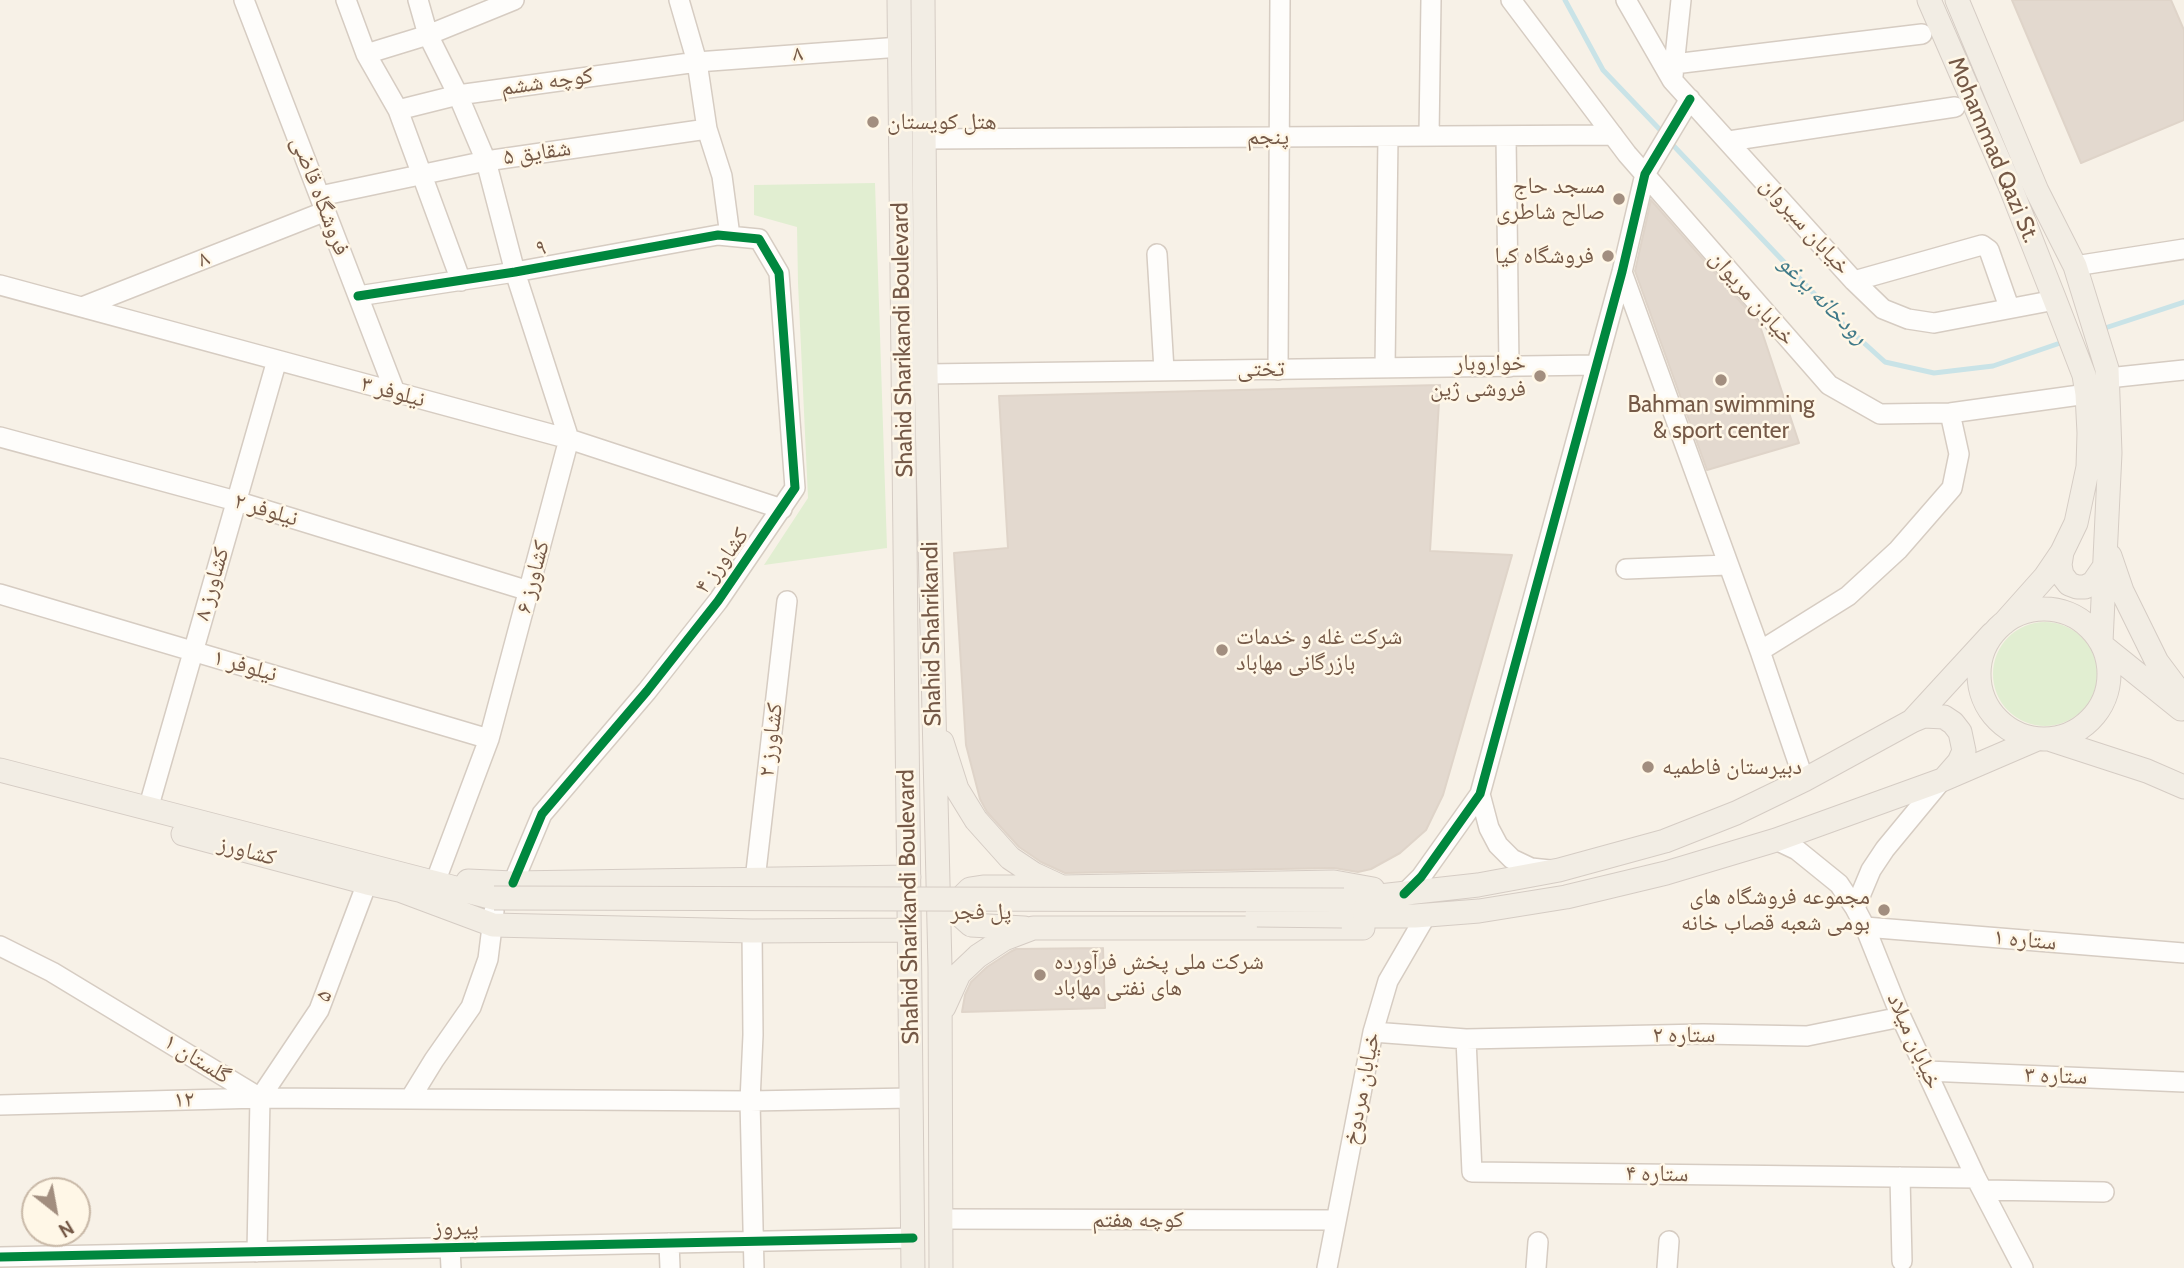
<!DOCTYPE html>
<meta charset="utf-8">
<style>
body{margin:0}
#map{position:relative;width:2184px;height:1268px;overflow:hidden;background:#f7f1e7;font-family:Cabin,sans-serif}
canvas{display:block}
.north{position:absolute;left:21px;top:1177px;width:70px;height:70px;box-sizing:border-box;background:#fff7e7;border:2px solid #c8b8a7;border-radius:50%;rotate:149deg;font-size:19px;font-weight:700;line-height:28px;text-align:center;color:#755947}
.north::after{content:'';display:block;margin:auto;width:24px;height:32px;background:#a28e7f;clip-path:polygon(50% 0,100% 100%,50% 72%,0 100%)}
</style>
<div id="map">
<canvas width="2184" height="1268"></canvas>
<div class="north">N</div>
</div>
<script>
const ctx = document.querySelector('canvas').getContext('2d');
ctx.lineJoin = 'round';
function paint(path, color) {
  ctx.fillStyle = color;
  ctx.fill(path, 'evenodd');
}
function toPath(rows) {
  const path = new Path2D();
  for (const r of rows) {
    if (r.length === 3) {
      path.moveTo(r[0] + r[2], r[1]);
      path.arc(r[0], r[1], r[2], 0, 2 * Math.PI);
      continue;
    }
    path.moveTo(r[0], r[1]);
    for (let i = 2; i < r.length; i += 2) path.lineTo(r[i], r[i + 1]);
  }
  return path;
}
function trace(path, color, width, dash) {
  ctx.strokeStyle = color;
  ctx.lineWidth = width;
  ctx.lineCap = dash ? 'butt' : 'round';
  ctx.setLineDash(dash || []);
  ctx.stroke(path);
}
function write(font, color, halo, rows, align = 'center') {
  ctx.font = font + ' Cabin,"Noto Naskh Arabic",sans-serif';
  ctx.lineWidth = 5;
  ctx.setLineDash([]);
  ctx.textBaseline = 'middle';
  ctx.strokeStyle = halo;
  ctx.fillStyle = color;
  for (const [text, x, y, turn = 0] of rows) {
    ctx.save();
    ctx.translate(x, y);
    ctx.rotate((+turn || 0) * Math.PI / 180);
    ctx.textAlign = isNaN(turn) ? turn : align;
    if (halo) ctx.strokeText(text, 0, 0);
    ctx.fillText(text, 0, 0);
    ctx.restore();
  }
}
const green = toPath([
 [875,183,887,548,764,565,808,498,798,283,797,227,754,215,754,185],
 [2045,674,52]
]);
const stream = toPath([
 [1565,0,1603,70,1664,134],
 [1670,142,1842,323,1885,362,1934,373,1993,366,2066,341],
 [2102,329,2184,302]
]);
const building = toPath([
 [2012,0,2171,0,2184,30,2184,120,2081,163,2012,0],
 [1651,200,1759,323,1799,443,1707,470,1635,271,1651,200],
 [1440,385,1430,551,1512,555,1443,795,1426,830,1400,853,1371,869,1358,872,1334,868,1065,873,1041,862,1019,847,987,812,980,799,966,745,954,553,1008,548,999,396,1440,385],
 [1103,948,1105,1008,962,1012,965,995,971,982,987,967,1010,952,1016,949,1103,948]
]);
const minor = toPath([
 [244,0,395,392],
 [346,0,366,54,398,110,461,281],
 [418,0,428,35,458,95,486,161,515,272,569,439,489,739,436,880],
 [679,0,697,62,707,129],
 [1511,0,1627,154,1829,385,1880,414,1950,413,2087,394],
 [1626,0,1672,80,1854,281,1883,309,1908,319,1934,323,2055,300],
 [366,54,428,35,514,0],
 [1674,64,1922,34],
 [1673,76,1681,0],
 [398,110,458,95,697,62,900,47],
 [1429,136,1431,0],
 [1506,136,1509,367],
 [924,139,1613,135],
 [1729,141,1955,107],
 [320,196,486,161,707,129,722,176,730,236],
 [1157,254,1164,370],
 [2075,266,2184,249],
 [1622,272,1760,651,1804,780],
 [1854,281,1982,245,1989,250,2009,307],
 [0,285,569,439,782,509],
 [358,296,515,272,718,235,759,239,779,273,795,488,718,601,647,691,542,814,513,883],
 [82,307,326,211],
 [1385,368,1388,137],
 [1278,370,1280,0],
 [926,374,1597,365],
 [2108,378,2184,370],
 [0,437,236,501,529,591],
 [1626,569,1727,565],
 [0,594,489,739],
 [1760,651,1848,596,1898,550,1952,488,1959,454,1950,413],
 [1480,794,1489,828,1498,845,1512,859,1531,868,1550,870],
 [148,809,277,360],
 [1776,840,1797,850,1839,884,1855,908,1865,927,1901,1017,1976,1178,2023,1268],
 [755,880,787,601],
 [1404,894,1421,877,1480,794,1622,272,1645,174,1690,99],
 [1855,908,1871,870,1885,849,1942,780],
 [494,911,488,959,471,1007,434,1060,410,1099,750,1101,753,1035,752,931],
 [1865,927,2184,953],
 [0,946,52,972,260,1098,257,1252],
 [1373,1032,1466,1039,1703,1034,1807,1036,1901,1017],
 [1466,1039,1472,1172,1976,1178],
 [1927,1071,2184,1082],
 [260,1098,319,1010,367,883],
 [0,1105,260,1098,410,1099],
 [1900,1177,1902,1261],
 [1983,1190,2104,1192],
 [941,1219,1336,1220],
 [669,1243,670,1268],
 [450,1248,451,1268],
 [0,1257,913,1238],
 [754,1268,750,1101,911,1098],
 [1327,1268,1373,1032,1388,981,1424,919],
 [1536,1268,1538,1242],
 [1667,1268,1669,1241]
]);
const major = toPath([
 [899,0,913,1268],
 [923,0,926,374,940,967,941,1268],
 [1929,0,2010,186,2055,300,2084,375,2087,394,2089,433,2088,467,2076,523,2062,552,2045,577,2004,623],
 [1957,0,2037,191,2075,266,2107,369,2110,453,2101,642],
 [2062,552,2060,565,2062,575,2069,584,2077,587,2085,587,2093,583,2104,567],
 [2110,556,2122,591,2157,662,2184,698],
 [2044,674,65],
 [2104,647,2181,709],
 [1912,721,1924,716,1944,717,1953,723,1960,732,1964,751,1959,762,1945,778],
 [2052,740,2147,771,2184,787],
 [942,742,957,789,976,820,1010,858,1034,874,1062,887,1334,882,1373,889],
 [0,770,494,898],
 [183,834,367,883,417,894],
 [468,881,513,883,909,877],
 [402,891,493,925,752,931,909,930],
 [1344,900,1478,885,1559,870,1665,841,1736,813,1804,780,1912,721,1992,634],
 [1342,916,1415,916,1479,911,1566,897,1666,873,1776,840,1942,780,2035,740],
 [1024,928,971,925,962,917,960,911,961,898,970,889,983,887,1056,887],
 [944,1007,959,974,978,956,1004,939,1033,928,1363,928]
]);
const majorBridge = toPath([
 [494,898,1344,900],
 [1257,915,1342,916]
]);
const cycleway = toPath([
 [358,296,515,272,718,235,759,239,779,273,795,488,718,601,647,691,542,814,513,883],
 [1404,894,1421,877,1480,794,1622,272,1645,174,1690,99],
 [0,1257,913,1238]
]);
const markers = [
 [873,122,7,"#a28e7f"],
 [1619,199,7,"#a28e7f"],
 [1608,256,7,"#a28e7f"],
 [1540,376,7,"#a28e7f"],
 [1721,380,7,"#a28e7f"],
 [1222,650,7,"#a28e7f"],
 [1648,767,7,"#a28e7f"],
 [1884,910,7,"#a28e7f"],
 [1040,975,7,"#a28e7f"]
];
const streetNames = [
 ["۸",798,54,-4],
 ["کوچه ششم",547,82,-8],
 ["پنجم",1268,137],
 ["Mohammad Qazi St.",1993,150,67],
 ["شقایق ۵",537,153,-8],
 ["فروشگاه قاضی",320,196,69],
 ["خیابان سیروان",1805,226,48],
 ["۹",541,248,-10],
 ["۸",204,259,-21],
 ["خیابان مریوان",1752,298,49],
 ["Shahid Sharikandi Boulevard",903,340,-91],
 ["تختی",1261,369],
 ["نیلوفر ۳",393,392,15],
 ["نیلوفر ۲",266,510,17],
 ["کشاورز ۴",722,561,-54],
 ["کشاورز ۶",533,577,-75],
 ["کشاورز ۸",212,584,-74],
 ["Shahid Shahrikandi",932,634,-91],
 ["نیلوفر ۱",245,666,16],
 ["کشاورز ۲",771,740,-83],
 ["کشاورز",247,851,15],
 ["Shahid Sharikandi Boulevard",909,907,-91],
 ["پل فجر",981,912],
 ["ستاره ۱",2025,940,5],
 ["۵",324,996,-69],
 ["ستاره ۲",1684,1035],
 ["خیابان میلاد",1914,1041,66],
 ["گلستان ۱",197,1059,32],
 ["ستاره ۳",2056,1076,2],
 ["خیابان مردوخ",1362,1089,-79],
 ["۱۲",184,1100,-2],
 ["ستاره ۴",1657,1174,1],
 ["کوچه هفتم",1138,1220],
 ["پیروز",456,1228,-1]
];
const poiNames = [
 ["هتل کویستان",887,122],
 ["مسجد حاج",1605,186,"right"],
 ["صالح شاطری",1605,212,"right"],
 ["فروشگاه کیا",1594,256,"right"],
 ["خواروبار",1526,363,"right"],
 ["فروشی ژین",1526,389,"right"],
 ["Bahman swimming",1721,405,"center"],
 ["& sport center",1721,431,"center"],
 ["شرکت غله و خدمات",1236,637],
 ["بازرگانی مهاباد",1236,663],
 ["دبیرستان فاطمیه",1662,767],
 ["مجموعه فروشگاه های",1870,897,"right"],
 ["بومی شعبه قصاب خانه",1870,923,"right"],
 ["شرکت ملی پخش فرآورده",1054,962],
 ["های نفتی مهاباد",1054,988]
];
const waterNames = [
 ["رودخانه یرغو",1823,300,45]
];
paint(green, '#e1eed1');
trace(stream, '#c9e3e7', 5);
paint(building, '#e3d9cf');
trace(building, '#dfd4c9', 2);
trace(minor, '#d6ccc2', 22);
trace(major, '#d5ccc4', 25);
trace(minor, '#fefdfb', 19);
trace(major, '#f2ede4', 23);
trace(majorBridge, '#d5ccc4', 25, []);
trace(majorBridge, '#f2ede4', 23);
trace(cycleway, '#00873e', 9);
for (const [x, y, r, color] of markers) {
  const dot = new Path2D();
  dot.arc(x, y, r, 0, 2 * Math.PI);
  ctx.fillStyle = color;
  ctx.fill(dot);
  trace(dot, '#fff7e7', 2.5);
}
write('23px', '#755947', '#fff7e7', streetNames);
write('23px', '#755947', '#fff7e7', poiNames, 'left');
write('italic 24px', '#407a89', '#fff7e7', waterNames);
</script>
